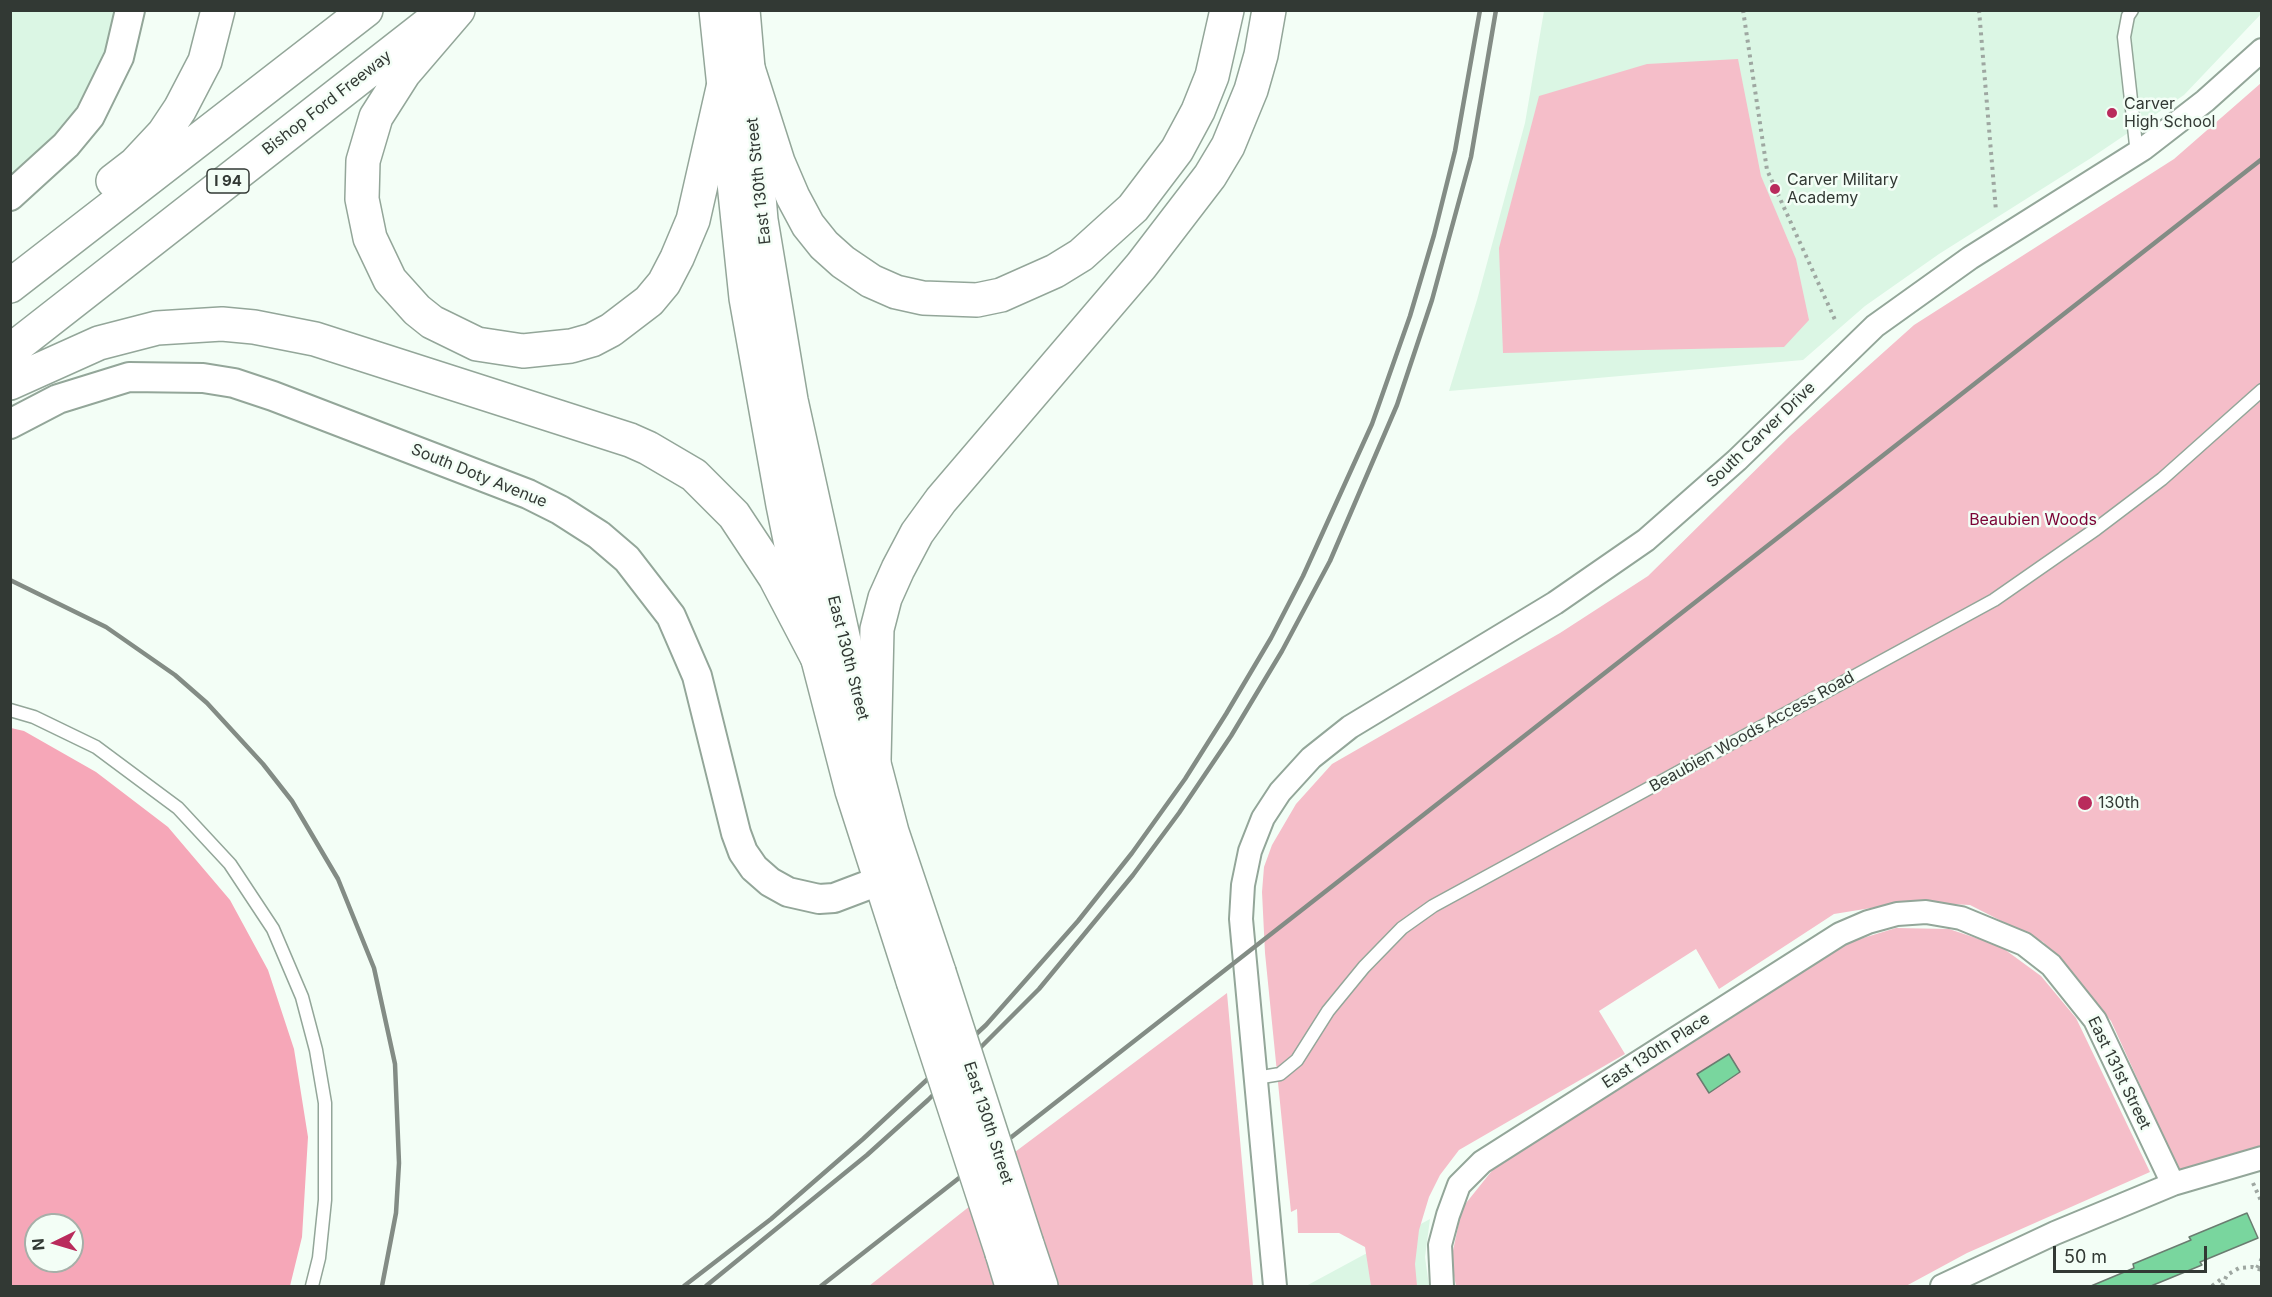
<!DOCTYPE html>
<style>
body{margin:0}
#map{position:relative;width:2272px;height:1297px;overflow:hidden;background:#f3fef6;font-family:Inter,sans-serif}
canvas{display:block}
.frame{position:absolute;inset:0;border:12px solid #323934;pointer-events:none}
.north{position:absolute;left:24px;top:1213px;width:60px;height:60px;box-sizing:border-box;background:#f3fef6;border:2px solid #a6afa8;border-radius:50%;rotate:265deg;font-size:16px;font-weight:700;line-height:24px;text-align:center;color:#323934}
.north::after{content:'';display:block;margin:auto;width:21px;height:27px;background:#b92b5c;clip-path:polygon(50% 0,100% 100%,50% 72%,0 100%)}
.scale{position:absolute;left:2053px;top:1246px;width:154px;height:27px;box-sizing:border-box;border:3px solid #323934;border-top:0;padding-left:8px;font-size:18px;line-height:21px;white-space:nowrap;color:#323934;-webkit-text-stroke:4px #f3fef6;paint-order:stroke}
</style>
<div id="map">
<canvas width="2272" height="1297"></canvas>
<div class="frame"></div>
<div class="north">N</div>
<div class="scale">50 m</div>
</div>
<script>
const ctx = document.querySelector('canvas').getContext('2d');
ctx.lineJoin = 'round';
function paint(path, color) {
  ctx.fillStyle = color;
  ctx.fill(path, 'evenodd');
}
function toPath(rows) {
  const path = new Path2D();
  for (const r of rows) {
    path.moveTo(r[0], r[1]);
    for (let i = 2; i < r.length; i += 2) path.lineTo(r[i], r[i + 1]);
  }
  return path;
}
function trace(path, color, width, dash) {
  ctx.strokeStyle = color;
  ctx.lineWidth = width;
  ctx.lineCap = dash ? 'butt' : 'round';
  ctx.setLineDash(dash || []);
  ctx.stroke(path);
}
function write(font, color, halo, rows, align = 'center') {
  ctx.font = font + ' Inter,sans-serif';
  ctx.lineWidth = 5;
  ctx.setLineDash([]);
  ctx.textBaseline = 'middle';
  ctx.strokeStyle = halo;
  ctx.fillStyle = color;
  for (const [text, x, y, turn = 0] of rows) {
    ctx.save();
    ctx.translate(x, y);
    ctx.rotate((+turn || 0) * Math.PI / 180);
    ctx.textAlign = isNaN(turn) ? turn : align;
    if (halo) ctx.strokeText(text, 0, 0);
    ctx.fillText(text, 0, 0);
    ctx.restore();
  }
}
const built = toPath([
 [11,11,117,11,110,49,91,90,48,142,11,177],
 [1544,11,2261,11,2261,14,2184,95,2091,158,1939,254,1865,306,1803,360,1449,391,1477,300,1525,123],
 [1430,1219,1425,1257,1429,1286,1306,1286]
]);
const green = toPath([
 [1738,59,1761,176,1796,259,1809,320,1784,347,1503,353,1499,248,1539,96,1647,64],
 [2261,83,2261,1148,2179,1170,2111,1021,2043,942,1970,905,1908,902,1834,914,1719,989,1696,949,1599,1011,1625,1054,1459,1150,1440,1175,1429,1197,1419,1230,1415,1264,1417,1286,1371,1286,1365,1247,1339,1233,1298,1233,1297,1209,1291,1212,1265,953,1262,892,1264,867,1272,845,1296,804,1332,764,1560,633,1648,576,1790,436,1914,325,2174,159],
 [1896,928,1949,929,2000,946,2041,976,2076,1018,2150,1172,1967,1253,1906,1286,1456,1286,1451,1260,1462,1208,1495,1167,1850,942],
 [1227,993,1253,1286,1056,1286,1015,1152],
 [970,1206,996,1286,869,1286]
]);
const water = toPath([
 [11,728,24,731,96,772,168,827,230,900,268,970,294,1049,308,1137,302,1237,290,1286,11,1286],
 [36,1225,72,1225,72,1261,36,1261]
]);
const building = toPath([
 [1729,1054,1740,1072,1709,1093,1697,1074,1729,1054],
 [2247,1213,2258,1238,2200,1262,2202,1265,2151,1286,2091,1286,2134,1268,2133,1264,2191,1240,2189,1237,2247,1213]
]);
const path = toPath([
 [1743,10,1767,170,1836,322],
 [1979,10,1996,211],
 [2253,1183,2262,1203],
 [2257,1268,2262,1258],
 [2212,1286,2224,1277],
 [2222,1286,2227,1275,2239,1268,2252,1267,2262,1270]
]);
const service = toPath([
 [2132,10,2128,16,2124,37,2137,154],
 [10,710,34,717,96,747,178,808,230,864,273,929,302,997,316,1050,325,1103,325,1200,319,1258,312,1286],
 [1256,1078,1280,1074,1297,1060,1328,1011,1364,967,1402,928,1433,906,1994,600,2096,529,2162,479,2262,390]
]);
const minor = toPath([
 [1275,1286,1241,919,1243,885,1250,851,1263,818,1280,792,1311,758,1350,727,1555,603,1646,540,1737,460,1875,326,1970,258,2143,149,2205,101,2262,50],
 [1442,1286,1440,1245,1448,1215,1459,1185,1482,1162,1840,934,1868,922,1897,914,1926,912,1961,918,2024,944,2051,965,2095,1020,2173,1184],
 [1942,1286,2055,1233,2173,1184,2262,1158]
]);
const tertiary = toPath([
 [10,196,66,145,90,116,119,57,130,10],
 [10,424,58,399,129,377,203,378,234,383,273,396,528,494,560,510,599,535,627,559,671,616,697,676,736,833,743,852,754,868,770,882,788,892,819,899,834,898,900,873]
]);
const secondary = toPath([
 [716,10,746,298,783,505,801,594,852,791,913,981],
 [743,10,761,220,791,400,855,691,892,832,939,972],
 [1027,1244,1041,1286],
 [1002,1253,1012,1286]
]);
const motorway = toPath([
 [458,10,404,73,376,117,363,161,362,199,370,238,390,280,417,310,432,322,477,344,523,351,571,346,592,340,611,330,649,301,664,283,677,258,693,220,723,88],
 [747,65,778,162,793,197,808,225,824,245,843,262,871,281,896,292,923,298,977,300,1001,295,1055,271,1081,255,1133,208,1177,150,1198,111,1212,76,1227,10],
 [113,181,135,164,164,133,180,109,205,61,218,10],
 [10,286,366,10],
 [10,351,427,25],
 [10,383,99,343,157,328,222,324,254,327,315,339,630,440,648,448,694,475,734,515,775,577,818,659],
 [874,760,877,629,885,598,898,569,917,533,941,500,1141,266,1210,176,1228,146,1251,90,1261,55,1269,10]
]);
const rail = toPath([
 [10,580,106,627,175,675,207,703,263,764,292,801,338,879,374,968,395,1064,399,1163,396,1213,382,1286],
 [684,1286,771,1219,863,1139,986,1025,1078,921,1132,853,1185,779,1226,714,1271,638,1303,576,1372,424,1410,316,1434,235,1455,151,1480,10],
 [706,1286,867,1155,928,1100,1039,989,1133,875,1179,813,1231,736,1282,651,1330,561,1397,405,1432,300,1471,157,1496,10],
 [821,1286,2262,159]
]);
const secondaryBridge = toPath([
 [939,972,1027,1244],
 [913,981,1002,1253]
]);
const markers = [
 [2112,113,6,"#b92b5c"],
 [1775,189,6,"#b92b5c"],
 [2085,803,8,"#b92b5c"]
];
const shields = [
 [228,181,42]
];
const shieldNames = [
 ["I 94",228,181]
];
const streetNames = [
 ["Bishop Ford Freeway",327,103,-38],
 ["East 130th Street",759,181,-96],
 ["South Carver Drive",1761,435,-44],
 ["South Doty Avenue",479,476,22],
 ["East 130th Street",848,658,76],
 ["Beaubien Woods Access Road",1752,732,-29],
 ["East 130th Place",1656,1051,-33],
 ["East 131st Street",2119,1073,64],
 ["East 130th Street",988,1123,72]
];
const poiNames = [
 ["Carver",2124,104],
 ["High School",2124,122],
 ["Carver Military",1787,180],
 ["Academy",1787,198],
 ["130th",2098,803]
];
const parkNames = [
 ["Beaubien Woods",2033,520]
];
paint(built, '#dbf6e4');
paint(green, '#f5bec9');
paint(water, '#f6a7b8');
paint(building, '#79d69e');
trace(building, '#6a7c70', 1.5);
trace(service, '#93a699', 15);
trace(minor, '#93a699', 26);
trace(tertiary, '#93a699', 32);
trace(secondary, '#93a699', 36);
trace(motorway, '#93a699', 36);
trace(path, '#9ea7a1', 4, [3, 4.5]);
trace(service, '#fff', 12);
trace(minor, '#fff', 22);
trace(tertiary, '#fff', 28);
trace(secondary, '#fff', 33);
trace(motorway, '#fff', 33);
trace(rail, '#838c85', 4.5);
trace(secondaryBridge, '#93a699', 36, []);
trace(secondaryBridge, '#fff', 33);
for (const [x, y, r, color] of markers) {
  const dot = new Path2D();
  dot.arc(x, y, r, 0, 2 * Math.PI);
  ctx.fillStyle = color;
  ctx.fill(dot);
  trace(dot, '#f3fef6', 2);
}
for (const [x, y, w] of shields) {
  const box = new Path2D();
  box.roundRect(x - w / 2, y - 12, w, 24, 4.5);
  ctx.fillStyle = '#f3fef6';
  ctx.fill(box);
  trace(box, '#323934', 1.5);
}
write('bold 15px', '#323934', null, shieldNames);
write('16px', '#323934', '#f3fef6', streetNames);
write('16px', '#323934', '#f3fef6', poiNames, 'left');
write('16px', '#7b0336', '#f3fef6', parkNames);
</script>
